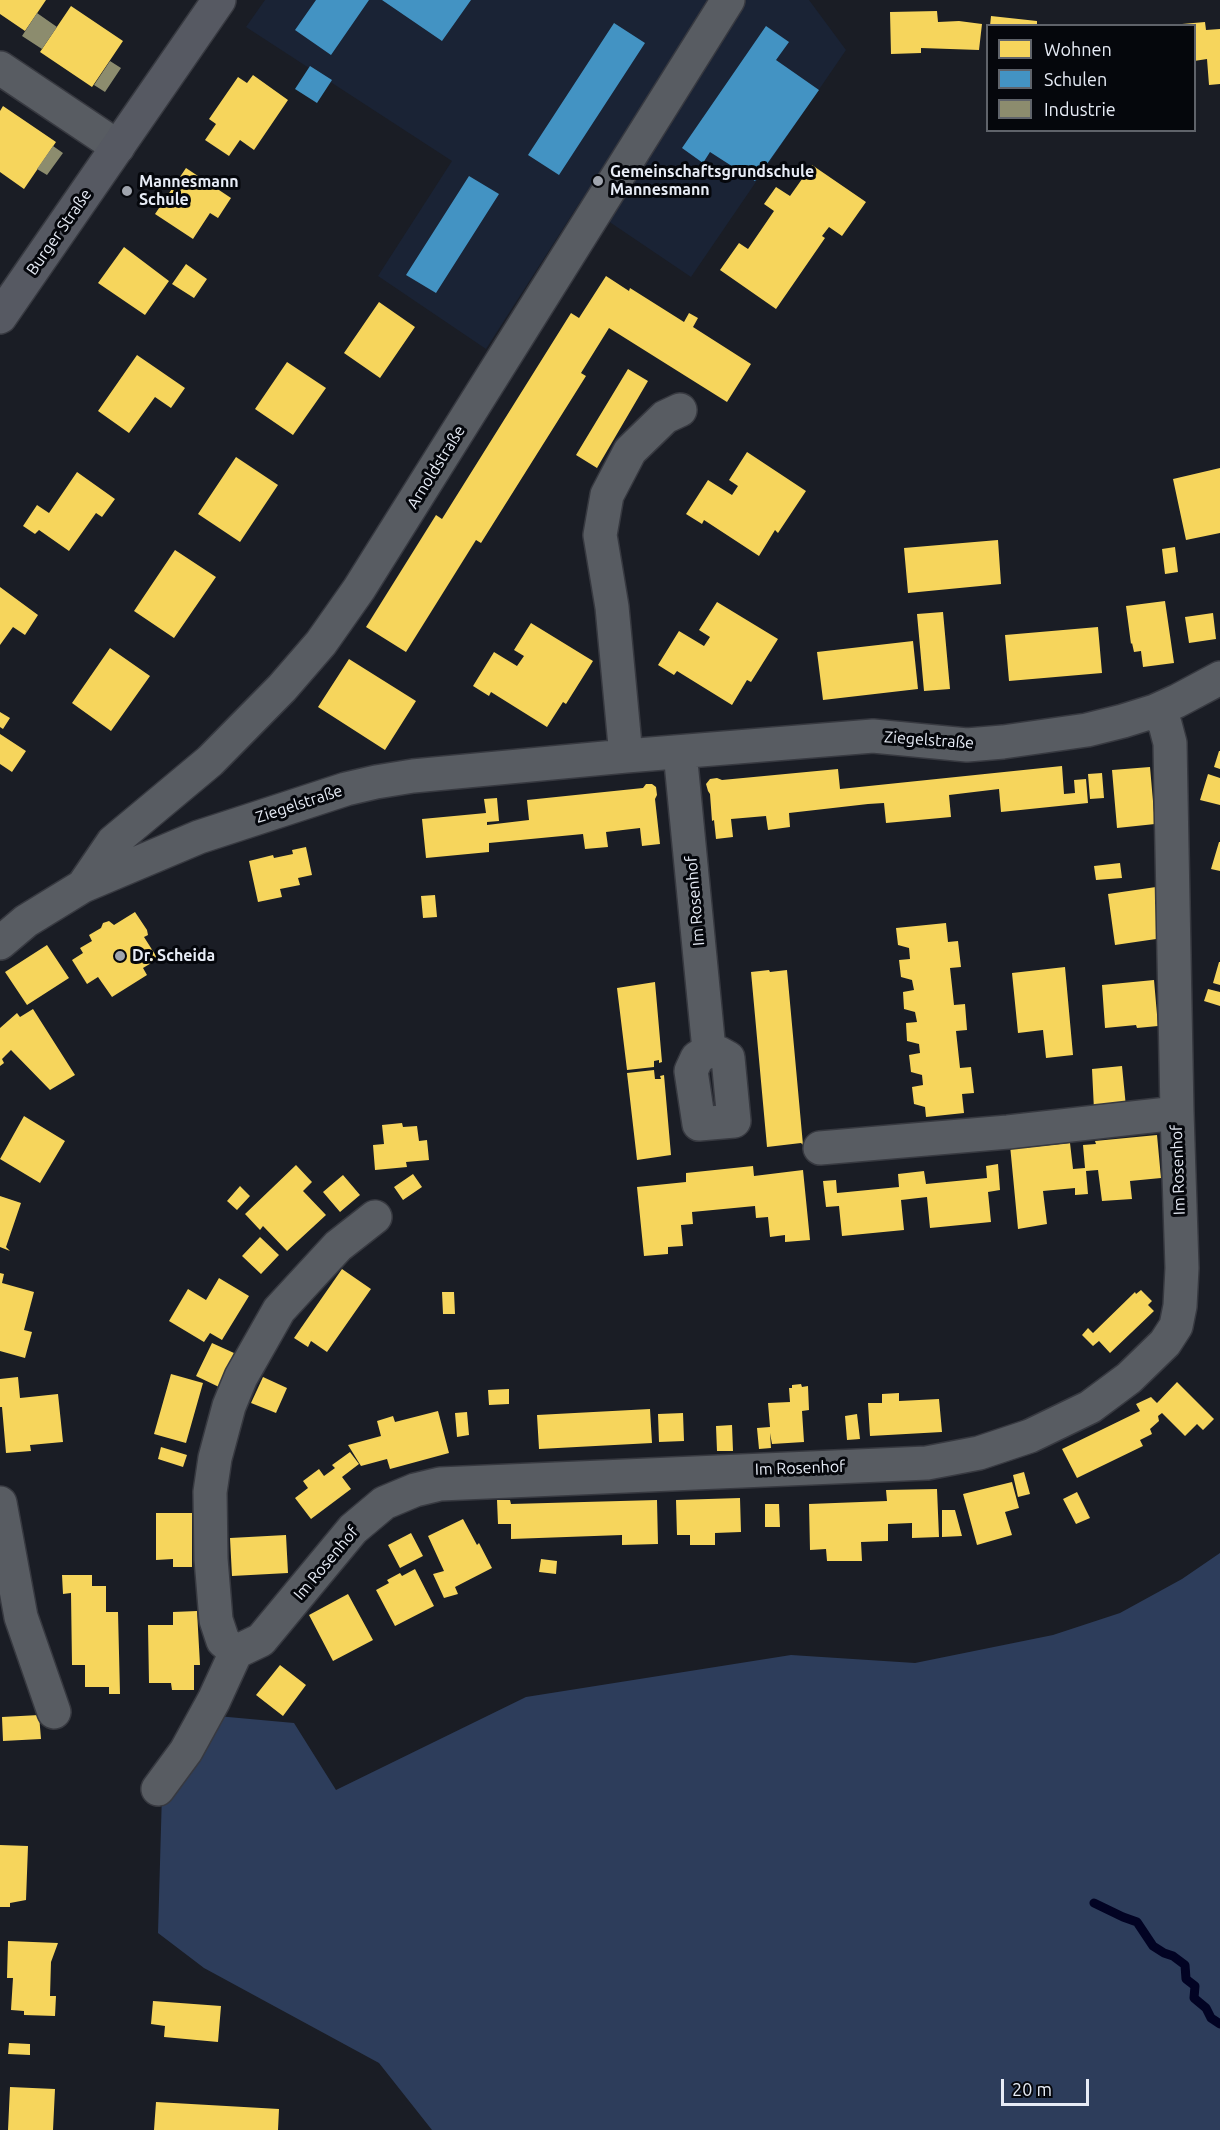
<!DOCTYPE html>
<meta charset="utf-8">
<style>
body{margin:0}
#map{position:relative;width:1220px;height:2130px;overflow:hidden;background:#1a1d25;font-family:Ubuntu,sans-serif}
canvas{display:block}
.legend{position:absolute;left:986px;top:24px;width:210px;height:108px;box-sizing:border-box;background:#05070c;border:2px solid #5f636a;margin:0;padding:8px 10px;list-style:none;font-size:18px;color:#e7ecf6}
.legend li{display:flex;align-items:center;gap:12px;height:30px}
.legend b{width:30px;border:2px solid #5f636a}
.scale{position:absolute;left:1001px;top:2079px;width:88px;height:27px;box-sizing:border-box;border:3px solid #e7ecf6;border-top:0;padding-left:8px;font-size:18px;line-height:21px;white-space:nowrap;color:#e7ecf6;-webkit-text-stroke:4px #05070c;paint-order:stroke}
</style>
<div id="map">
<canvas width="1220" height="2130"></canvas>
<ul class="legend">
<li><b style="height:16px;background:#f6d55c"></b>Wohnen</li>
<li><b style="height:16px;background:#4393c3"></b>Schulen</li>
<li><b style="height:16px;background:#8c8c6e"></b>Industrie</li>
</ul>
<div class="scale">20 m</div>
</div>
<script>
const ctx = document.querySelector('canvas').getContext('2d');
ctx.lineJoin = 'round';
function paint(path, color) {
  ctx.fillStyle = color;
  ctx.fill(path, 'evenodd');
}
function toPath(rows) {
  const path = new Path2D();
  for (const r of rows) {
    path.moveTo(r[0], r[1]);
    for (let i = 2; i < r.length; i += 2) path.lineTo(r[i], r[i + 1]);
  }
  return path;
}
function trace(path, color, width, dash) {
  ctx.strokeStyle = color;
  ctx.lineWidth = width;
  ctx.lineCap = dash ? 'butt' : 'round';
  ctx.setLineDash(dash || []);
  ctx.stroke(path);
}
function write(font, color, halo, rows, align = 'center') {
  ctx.font = font + ' Ubuntu,sans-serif';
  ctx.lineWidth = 6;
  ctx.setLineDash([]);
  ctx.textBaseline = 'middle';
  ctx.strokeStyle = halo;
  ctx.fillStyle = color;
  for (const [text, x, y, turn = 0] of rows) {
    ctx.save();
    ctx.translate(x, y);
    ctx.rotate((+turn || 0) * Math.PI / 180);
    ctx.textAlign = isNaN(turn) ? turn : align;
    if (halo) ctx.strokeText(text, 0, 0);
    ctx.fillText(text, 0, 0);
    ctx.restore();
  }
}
const built = toPath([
 [265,0,809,0,846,50,691,277,580,202,486,349,378,276,452,161,246,27]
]);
const green = toPath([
 [1220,1553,1220,2130,432,2130,379,2063,204,1968,158,1933,162,1793,217,1716,294,1723,336,1790,526,1697,791,1655,915,1663,1053,1635,1120,1613,1182,1579]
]);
const homes = toPath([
 [0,0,46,0,25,31,0,14],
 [71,6,123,41,92,87,40,52],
 [937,11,938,22,959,21,982,24,979,50,921,48,921,53,891,54,890,12],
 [991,16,1037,21,1037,26,990,26],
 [1205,22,1206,30,1220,29,1220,84,1209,85,1207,59,1194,61,1194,26,1182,26,1182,24],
 [253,75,288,100,254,150,240,140,229,156,205,140,216,124,209,119,238,77,247,83],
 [3,106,56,142,24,189,0,172,0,111],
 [812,165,866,202,842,236,829,227,822,236,825,238,776,309,720,270,739,243,748,249,774,211,764,204,776,187,790,196],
 [186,168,231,198,218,218,210,213,193,239,155,214],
 [124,247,169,281,145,315,98,283],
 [186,264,207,279,194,298,172,284],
 [606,276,629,291,630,288,684,322,689,313,698,318,693,327,751,364,727,402,609,328,581,373,586,376,481,543,476,540,406,652,366,627,436,515,442,519,571,313,579,318],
 [379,302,415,327,380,378,344,353],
 [137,355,185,388,171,408,155,397,129,433,98,411],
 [287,362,326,388,293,435,255,409],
 [628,369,648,381,597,468,576,455],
 [747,452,806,491,778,533,775,530,759,556,704,520,702,524,686,514,708,480,732,495,738,486,729,480],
 [236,457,278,485,240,542,198,514],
 [1220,468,1220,533,1186,540,1173,479],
 [77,472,115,499,102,517,96,513,69,551,39,530,35,534,23,526,37,505,49,513],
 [998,540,1001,584,908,593,904,548],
 [1175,547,1178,572,1165,574,1162,549],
 [175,550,216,577,174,638,134,611],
 [0,587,38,615,25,635,13,627,0,645],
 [1165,601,1174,663,1143,667,1141,651,1134,652,1132,643,1131,644,1126,606],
 [717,602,778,639,751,682,747,680,732,705,677,671,674,675,658,665,679,631,704,646,710,637,699,630],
 [943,612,950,689,924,691,917,614],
 [1213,613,1216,639,1189,643,1185,617],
 [531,623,593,661,566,704,563,702,547,727,491,692,489,696,473,686,494,652,517,666,524,656,514,650],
 [1098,627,1102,673,1009,681,1005,635],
 [913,641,918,689,823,700,817,652],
 [110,648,150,676,111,731,72,703],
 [349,659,416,701,385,750,318,707],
 [0,712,10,718,3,729,0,727],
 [0,734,26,751,12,772,0,764],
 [1219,751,1220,751,1220,769,1214,767],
 [1062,766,1064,794,1075,793,1074,780,1086,779,1088,803,1001,812,999,789,949,795,951,817,886,823,884,803,868,804,789,813,790,827,768,830,766,816,731,819,733,837,716,839,714,820,712,821,710,794,708,791,706,784,710,779,717,778,722,780,838,769,840,789],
 [1150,767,1155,824,1117,828,1112,770],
 [1102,773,1104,798,1090,799,1088,774],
 [1208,774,1220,778,1220,805,1200,800],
 [646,784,652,784,656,787,657,795,655,799,660,844,642,846,640,828,606,832,608,847,585,849,583,834,489,843,489,852,426,858,422,819,486,813,484,799,497,798,499,821,487,822,487,825,529,820,527,800,643,788],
 [1219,842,1220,842,1220,871,1211,869],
 [306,847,312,875,298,878,300,885,280,889,282,897,258,902,249,861,273,855,274,858,293,854,292,850],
 [1120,863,1122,878,1096,880,1094,866],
 [1156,887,1163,938,1115,945,1108,894],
 [435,895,437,917,423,918,421,896],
 [135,912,147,930,148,935,144,937,158,959,143,968,147,975,112,997,98,977,87,984,72,960,83,953,80,948,92,941,89,935,101,928,103,923,109,921,114,925],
 [946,923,948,942,958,941,961,967,950,968,952,986,954,1005,965,1004,967,1030,956,1031,960,1068,971,1067,974,1093,962,1094,964,1113,926,1117,925,1107,914,1104,912,1087,923,1085,922,1075,911,1072,909,1055,920,1053,919,1044,907,1041,906,1023,917,1022,915,1012,904,1009,903,992,914,990,912,980,901,977,899,960,910,959,909,948,898,945,896,928],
 [47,945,69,978,27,1005,5,972],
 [1219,962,1220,962,1220,985,1213,983],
 [1065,967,1073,1055,1046,1058,1043,1030,1018,1033,1012,973],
 [769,970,770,972,787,970,803,1145,801,1143,767,1147,751,972],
 [1154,980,1158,1026,1137,1028,1136,1025,1105,1028,1102,985],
 [655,982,662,1062,659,1063,659,1060,654,1061,654,1067,627,1070,617,988],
 [1208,989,1220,992,1220,1006,1204,1001],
 [33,1009,75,1075,50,1090,11,1050,2,1059,4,1063,0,1066,0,1028,17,1013,20,1017],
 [1122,1066,1126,1107,1094,1110,1092,1069],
 [654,1070,655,1079,661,1079,660,1076,664,1075,671,1155,637,1160,627,1073],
 [24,1116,65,1141,40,1183,0,1159],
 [402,1123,403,1127,417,1126,419,1141,427,1140,429,1160,406,1162,407,1167,375,1170,373,1145,384,1144,382,1125],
 [1157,1135,1161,1178,1130,1181,1132,1199,1102,1201,1098,1170,1086,1171,1088,1194,1075,1195,1075,1188,1043,1191,1047,1224,1018,1229,1010,1145,1021,1144,1022,1148,1070,1143,1073,1169,1085,1168,1083,1145,1096,1144,1095,1141],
 [998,1164,1000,1190,988,1192,991,1222,930,1228,927,1197,901,1200,904,1230,842,1236,839,1206,826,1207,823,1181,836,1180,837,1193,899,1187,898,1174,924,1171,926,1184,987,1178,986,1166],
 [296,1165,312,1182,303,1191,326,1215,287,1251,263,1226,260,1230,245,1214],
 [753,1166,754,1176,803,1170,810,1240,785,1242,785,1235,770,1237,768,1217,756,1218,755,1206,692,1212,693,1224,681,1225,683,1246,668,1247,668,1254,644,1256,637,1187,686,1182,686,1173],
 [413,1174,422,1187,403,1200,394,1187],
 [343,1175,360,1195,340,1212,323,1192],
 [240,1186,250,1196,237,1210,227,1201],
 [0,1196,21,1203,6,1247,10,1251,0,1247],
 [260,1237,279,1255,261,1274,242,1256],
 [342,1269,371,1289,327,1352,311,1341,308,1347,294,1338],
 [0,1273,4,1274,2,1283,34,1292,24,1330,32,1332,25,1358,0,1351],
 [219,1278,249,1296,222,1340,210,1333,204,1342,169,1321,188,1289,206,1300],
 [1141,1290,1152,1301,1148,1305,1154,1311,1110,1353,1099,1341,1093,1346,1082,1335,1088,1328,1093,1333,1135,1292,1136,1294],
 [442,1292,454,1292,455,1314,443,1314],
 [212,1343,234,1353,219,1387,196,1376],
 [171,1374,203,1383,186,1443,154,1434],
 [18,1377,20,1398,58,1394,63,1442,30,1445,31,1451,6,1453,2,1407,0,1407,0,1379],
 [263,1377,287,1388,276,1413,251,1403],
 [1177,1382,1214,1419,1203,1430,1197,1424,1185,1436,1162,1413,1158,1416,1159,1421,1150,1429,1152,1434,1140,1440,1143,1446,1077,1478,1062,1449,1140,1411,1136,1404,1151,1397,1157,1403],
 [801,1384,802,1387,808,1386,809,1410,802,1411,804,1442,772,1444,770,1433,771,1448,759,1449,757,1428,770,1427,768,1403,790,1402,789,1388,792,1388,792,1385],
 [509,1389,509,1404,489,1405,488,1390],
 [899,1393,899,1401,939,1399,942,1432,870,1436,868,1403,882,1403,882,1394],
 [650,1409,652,1443,539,1449,537,1415],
 [438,1411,449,1453,390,1469,387,1459,361,1466,348,1445,381,1436,377,1421,393,1416,395,1422],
 [467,1412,469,1435,457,1437,455,1413],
 [683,1413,684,1441,659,1442,658,1414],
 [857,1414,860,1439,847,1440,845,1416],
 [732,1425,733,1451,717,1451,716,1426],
 [161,1447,187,1455,183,1467,158,1459],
 [350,1452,359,1464,342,1477,351,1489,311,1519,295,1498,308,1488,303,1481,319,1469,324,1476,335,1468,332,1465],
 [1024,1472,1030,1494,1018,1497,1013,1475],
 [1012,1482,1019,1508,1005,1512,1012,1535,977,1545,963,1494],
 [937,1489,939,1537,912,1538,912,1523,888,1524,888,1541,861,1542,862,1561,827,1561,826,1549,810,1550,809,1504,887,1501,886,1490],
 [1077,1492,1090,1518,1076,1524,1063,1499],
 [740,1498,741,1532,715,1533,715,1545,690,1545,690,1535,677,1535,676,1500],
 [497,1500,510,1500,511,1504,657,1500,658,1544,622,1545,622,1535,511,1539,511,1524,498,1524],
 [765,1504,779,1504,780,1527,765,1527],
 [942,1510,955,1510,962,1536,942,1537],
 [156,1513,192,1513,192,1567,173,1567,173,1559,156,1560],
 [463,1519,477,1545,479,1543,492,1568,455,1587,458,1594,444,1598,433,1574,444,1571,428,1536],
 [411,1533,423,1556,400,1568,388,1545],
 [286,1535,288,1573,232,1576,230,1538],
 [541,1559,557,1561,556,1574,539,1572],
 [415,1569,434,1606,395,1626,376,1590,389,1583,387,1580,400,1573,402,1576],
 [62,1575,92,1575,92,1586,106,1586,106,1612,118,1612,120,1694,109,1694,109,1687,85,1687,85,1665,72,1665,71,1593,63,1594],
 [348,1594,373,1640,333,1661,309,1615],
 [197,1611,200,1665,194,1665,194,1690,172,1690,171,1683,149,1683,148,1625,173,1625,173,1612],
 [280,1665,306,1685,283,1716,256,1695],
 [39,1715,41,1739,3,1741,2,1717],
 [0,1845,28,1846,26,1900,10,1903,10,1907,0,1907],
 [8,1941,58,1943,51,1962,50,1996,56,1996,55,2016,24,2015,24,2011,11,2010,13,1978,7,1978],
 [153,2001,221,2006,218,2042,164,2037,165,2026,151,2024],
 [9,2043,30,2044,30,2055,8,2054],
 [10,2087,55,2089,53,2130,8,2130],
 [156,2102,279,2109,278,2130,154,2130]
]);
const schools = toPath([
 [316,0,369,0,331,55,295,30],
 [382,0,471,0,442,41],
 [614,23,645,43,559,175,528,155],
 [766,26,789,42,776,60,819,90,755,181,710,152,703,163,682,148],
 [310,66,332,80,317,103,295,89],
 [469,176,499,194,436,293,406,275]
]);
const industry = toPath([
 [37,13,57,27,42,49,22,36],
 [110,61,121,68,105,92,94,85],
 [53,146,63,153,47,175,37,169]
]);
const stream = toPath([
 [1094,1903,1123,1917,1137,1922,1153,1946,1164,1953,1173,1956,1185,1965,1186,1979,1195,1986,1194,1998,1206,2008,1211,2018,1220,2024]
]);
const minor = toPath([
 [0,68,118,147],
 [680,752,709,1050,697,1058,691,1071,699,1124,734,1121,728,1058,719,1053,709,1050],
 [626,756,612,607,600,535,607,495,630,451,665,417,680,410],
 [83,886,113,842,210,761,282,688,321,643,359,589,728,0],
 [0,943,26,921,83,886,199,837,346,789,376,782,413,776,626,756,873,736,967,745,1003,742,1087,730,1123,721,1155,711,1177,701,1220,678],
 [820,1148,1008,1132,1177,1113],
 [0,1503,21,1617,54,1712],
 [236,1652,223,1641,216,1620,211,1559,210,1492,215,1458,229,1406,241,1377,279,1310,338,1246,375,1217],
 [158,1789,186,1751,214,1700,236,1652,261,1640,353,1529,384,1503,415,1490,440,1484,927,1463,979,1453,1030,1436,1090,1407,1129,1378,1165,1343,1176,1326,1180,1306,1182,1268,1177,1113,1170,743,1165,724,1155,711]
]);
const major = toPath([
 [0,317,219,0]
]);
const markers = [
 [598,181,6,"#9fa4ad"],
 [127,191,6,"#9fa4ad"],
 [120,956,6,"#9fa4ad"]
];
const poiNames = [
 ["Gemeinschaftsgrundschule",610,172],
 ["Mannesmann",610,190],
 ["Mannesmann",139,182],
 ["Schule",139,200],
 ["Dr. Scheida",132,956]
];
const streetNames = [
 ["Burger Straße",59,232,-55],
 ["Arnoldstraße",436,467,-58],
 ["Ziegelstraße",929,740,4],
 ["Ziegelstraße",299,804,-18],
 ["Im Rosenhof",695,901,-95],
 ["Im Rosenhof",1178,1170,-92],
 ["Im Rosenhof",800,1468,-2],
 ["Im Rosenhof",326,1563,-50]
];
paint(built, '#1a2335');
paint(green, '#2d3d5b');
paint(homes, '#f6d55c');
paint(schools, '#4393c3');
paint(industry, '#8c8c6e');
trace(stream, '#020323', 9);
trace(minor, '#373940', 36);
trace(major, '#373940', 36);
trace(minor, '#585c62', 33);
trace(major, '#565962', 33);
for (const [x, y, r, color] of markers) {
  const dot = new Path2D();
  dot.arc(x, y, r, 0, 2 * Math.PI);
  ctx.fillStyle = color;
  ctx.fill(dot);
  trace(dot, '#05070c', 2);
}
write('bold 16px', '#e7ecf6', '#05070c', poiNames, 'left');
write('16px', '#e7ecf6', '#05070c', streetNames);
</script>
